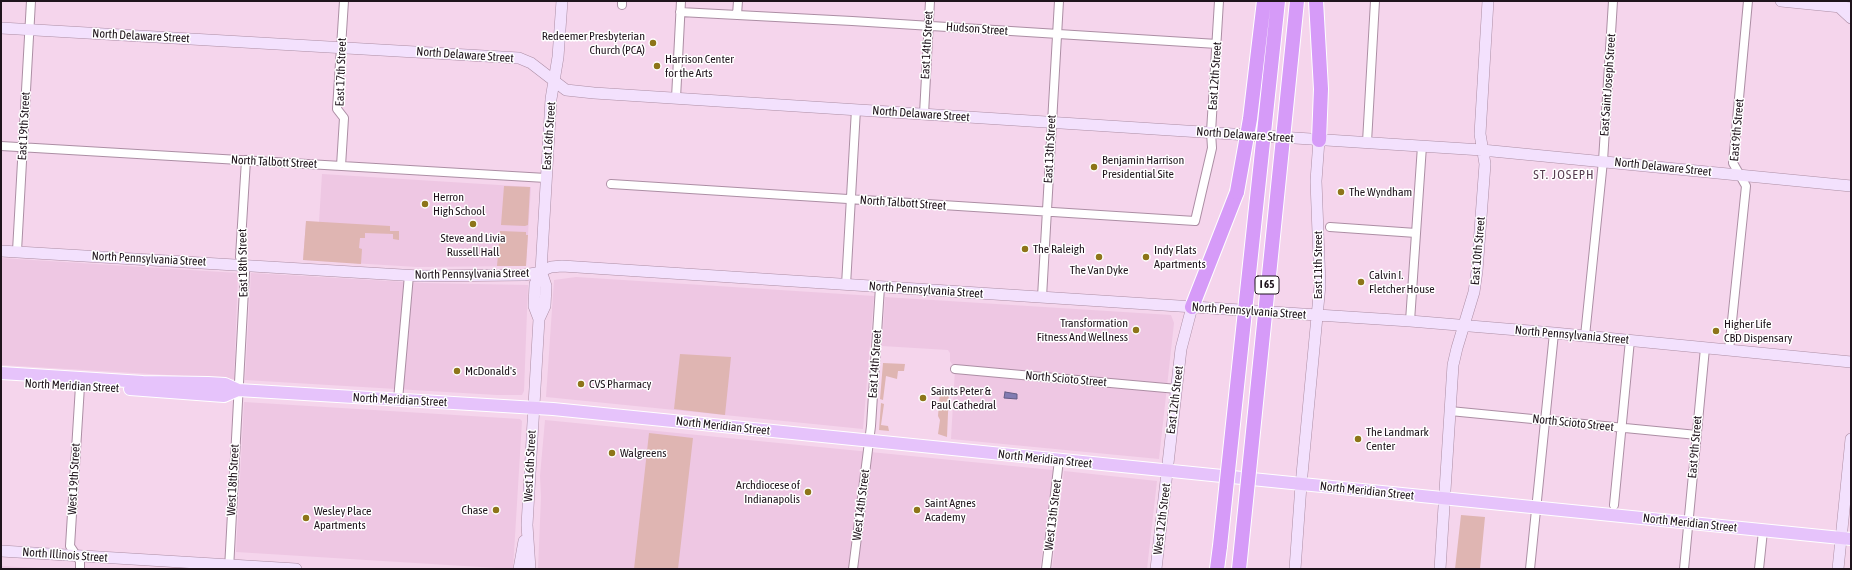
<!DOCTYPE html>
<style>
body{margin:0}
#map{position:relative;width:1852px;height:570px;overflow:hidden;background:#f5d5ec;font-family:"Asap Condensed",sans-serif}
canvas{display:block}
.frame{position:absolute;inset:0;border:2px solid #1f141c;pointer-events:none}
</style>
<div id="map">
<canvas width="1852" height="570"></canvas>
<div class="frame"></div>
</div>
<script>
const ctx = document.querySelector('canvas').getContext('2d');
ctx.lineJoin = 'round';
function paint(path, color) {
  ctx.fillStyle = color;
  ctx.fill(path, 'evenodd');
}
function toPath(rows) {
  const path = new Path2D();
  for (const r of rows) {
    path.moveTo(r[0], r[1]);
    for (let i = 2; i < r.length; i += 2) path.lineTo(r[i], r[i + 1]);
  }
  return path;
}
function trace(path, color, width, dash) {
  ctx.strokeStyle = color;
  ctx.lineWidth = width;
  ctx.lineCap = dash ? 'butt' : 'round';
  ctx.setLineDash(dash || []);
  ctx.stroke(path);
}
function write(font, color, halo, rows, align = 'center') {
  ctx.font = font + ' "Asap Condensed",sans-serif';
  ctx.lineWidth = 3;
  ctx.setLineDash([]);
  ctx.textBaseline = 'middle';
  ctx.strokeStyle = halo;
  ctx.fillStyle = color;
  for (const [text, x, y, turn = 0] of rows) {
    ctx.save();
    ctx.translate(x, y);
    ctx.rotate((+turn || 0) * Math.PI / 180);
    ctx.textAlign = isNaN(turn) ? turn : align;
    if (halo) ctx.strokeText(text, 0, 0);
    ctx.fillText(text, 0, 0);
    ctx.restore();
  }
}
const built = toPath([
 [322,174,531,187,526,266,417,267,303,260,306,221,319,222],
 [1,258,238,273,234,379,1,365],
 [251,273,424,283,528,285,524,391,522,395,497,395,245,380],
 [576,277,874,296,863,429,546,397,554,280],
 [885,297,1171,315,1174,323,1159,459,951,439,955,369,950,361,950,353,948,350,882,346],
 [244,402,520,419,522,421,513,569,236,552],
 [545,420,1053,470,1040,569,538,569,541,497,540,476],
 [1064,471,1157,481,1147,569,1052,569],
 [1,566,18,567,60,569,1,569]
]);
const green = toPath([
 [504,186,530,187,528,225,525,226,501,225],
 [306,221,390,226,390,231,399,231,399,240,393,239,393,234,365,233,365,238,360,238,359,248,362,249,361,264,303,260],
 [500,231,526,232,526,235,528,235,526,266,497,266],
 [680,354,731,357,725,415,674,409],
 [883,363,905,364,904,371,898,371,897,379,886,376,883,400,880,399],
 [942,390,949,390,947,437,938,434,940,420,938,416,940,391],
 [881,403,884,404,881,425,888,426,889,431,879,430],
 [649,433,693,438,678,569,634,569],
 [1461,515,1485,517,1480,569,1455,569]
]);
const water = toPath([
 [1005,392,1017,394,1017,399,1004,398,1005,392]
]);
const street = toPath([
 [622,5,622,1],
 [680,12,852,21,1217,44],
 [737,15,738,1],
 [676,98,681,1],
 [924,114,930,1],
 [1367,142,1375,1],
 [1,146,546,178],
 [341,166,344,118,337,109,344,1],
 [611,184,1195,221,1212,148,1211,132,1219,1],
 [1330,227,1416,233],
 [17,251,31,1],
 [846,285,856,109],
 [1042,297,1059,1],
 [1410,321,1422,146],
 [1585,336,1603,161,1613,1],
 [1729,350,1746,186,1733,163,1748,1],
 [955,369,1177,389],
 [80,386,70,546,80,561,80,569],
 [398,400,409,275],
 [1450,411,1697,435],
 [1614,505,1630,340],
 [229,569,245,271,240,257,246,160],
 [853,569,871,426,880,287],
 [1046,569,1059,460],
 [1530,569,1554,333],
 [1684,569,1705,348],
 [1759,569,1763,531]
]);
const secondary = toPath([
 [1781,1,1851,8],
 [1837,5,1851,18],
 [1,28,519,58,531,63,566,90,594,93,1482,150,1851,186],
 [1,251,419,276,524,275,536,273,551,267,562,266,1410,321,1554,333,1851,362],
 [539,319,545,306,546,286,541,271],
 [1,551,296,569],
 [519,569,524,541],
 [530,569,527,525,539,319,534,306,535,284,541,271,551,99,558,57,562,1],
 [1156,569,1181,349,1192,307],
 [1295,569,1301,485,1320,285,1316,181,1319,140],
 [1440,569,1453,365,1457,348,1474,292,1477,271,1485,164,1480,134,1488,1],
 [1838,569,1851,439]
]);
const primary = toPath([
 [1,373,143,382,208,383,225,384,238,390,553,409,1851,539],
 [130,389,224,396,238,390]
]);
const highway = toPath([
 [1316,1,1321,89,1319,140],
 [1192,307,1237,192],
 [1217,569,1220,546]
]);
const highwayBridge = toPath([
 [1237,192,1250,119,1264,1],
 [1220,546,1278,1],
 [1239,569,1297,1]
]);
const markers = [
 [653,43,4,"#8d7519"],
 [657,66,4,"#8d7519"],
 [1094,167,4,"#8d7519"],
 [1341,192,4,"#8d7519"],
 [425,204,4,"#8d7519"],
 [473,224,4,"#8d7519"],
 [1025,249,4,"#8d7519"],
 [1099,257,4,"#8d7519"],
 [1146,257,4,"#8d7519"],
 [1361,282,4,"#8d7519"],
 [1136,330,4,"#8d7519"],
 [1716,331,4,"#8d7519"],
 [457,371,4,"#8d7519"],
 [581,384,4,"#8d7519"],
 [923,398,4,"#8d7519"],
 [1358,439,4,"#8d7519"],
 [612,453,4,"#8d7519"],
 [808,492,4,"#8d7519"],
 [496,510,4,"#8d7519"],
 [917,510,4,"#8d7519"],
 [306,518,4,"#8d7519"]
];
const shields = [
 [1267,285,24]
];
const shieldNames = [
 ["I 65",1267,285]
];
const streetNames = [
 ["Hudson Street",977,29,4],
 ["North Delaware Street",141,36,3],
 ["East 14th Street",927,45,-87],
 ["North Delaware Street",465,55,4],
 ["East 17th Street",341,72,-88],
 ["East 12th Street",1215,76,-86],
 ["East Saint Joseph Street",1608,85,-86],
 ["North Delaware Street",921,114,4],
 ["East 19th Street",24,126,-87],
 ["East 9th Street",1737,130,-85],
 ["North Delaware Street",1245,135,4],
 ["East 16th Street",549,136,-86],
 ["East 13th Street",1050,149,-87],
 ["North Talbott Street",274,162,3],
 ["North Delaware Street",1663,167,6],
 ["North Talbott Street",903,203,4],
 ["East 10th Street",1478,251,-85],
 ["North Pennsylvania Street",149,259,3],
 ["East 18th Street",243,263,-91],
 ["East 11th Street",1318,265,-90],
 ["North Pennsylvania Street",472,274,-1],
 ["North Pennsylvania Street",926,290,4],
 ["North Pennsylvania Street",1249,311,4],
 ["North Pennsylvania Street",1572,335,5],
 ["East 14th Street",875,364,-86],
 ["North Scioto Street",1066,379,5],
 ["North Meridian Street",72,386,3],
 ["North Meridian Street",400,400,3],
 ["East 12th Street",1175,400,-83],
 ["North Scioto Street",1573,423,6],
 ["North Meridian Street",723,426,6],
 ["East 9th Street",1695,447,-85],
 ["North Meridian Street",1045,459,6],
 ["West 16th Street",530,466,-87],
 ["West 19th Street",74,479,-87],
 ["West 18th Street",233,480,-87],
 ["North Meridian Street",1367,491,6],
 ["West 14th Street",861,505,-83],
 ["West 13th Street",1053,515,-83],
 ["West 12th Street",1162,519,-83],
 ["North Meridian Street",1690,523,6],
 ["North Illinois Street",65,555,4]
];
const poiNames = [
 ["Redeemer Presbyterian",645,36,"right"],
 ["Church (PCA)",645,50,"right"],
 ["Harrison Center",665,59],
 ["for the Arts",665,73],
 ["Benjamin Harrison",1102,160],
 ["Presidential Site",1102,174],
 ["The Wyndham",1349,192],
 ["Herron",433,197],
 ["High School",433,211],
 ["Steve and Livia",473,238,"center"],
 ["Russell Hall",473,252,"center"],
 ["The Raleigh",1033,249],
 ["Indy Flats",1154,250],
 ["Apartments",1154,264],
 ["The Van Dyke",1099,270,"center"],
 ["Calvin I.",1369,275],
 ["Fletcher House",1369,289],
 ["Transformation",1128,323,"right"],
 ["Fitness And Wellness",1128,337,"right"],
 ["Higher Life",1724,324],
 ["CBD Dispensary",1724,338],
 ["McDonald's",465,371],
 ["CVS Pharmacy",589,384],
 ["Saints Peter &",931,391],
 ["Paul Cathedral",931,405],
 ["The Landmark",1366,432],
 ["Center",1366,446],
 ["Walgreens",620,453],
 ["Archdiocese of",800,485,"right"],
 ["Indianapolis",800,499,"right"],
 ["Saint Agnes",925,503],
 ["Academy",925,517],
 ["Chase",488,510,"right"],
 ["Wesley Place",314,511],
 ["Apartments",314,525]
];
const neighbourhoodNames = [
 ["ST. JOSEPH",1564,175]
];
paint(built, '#eec7e3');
paint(green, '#dfb5b2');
paint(water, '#827cb2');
trace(water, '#645d85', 1);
trace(street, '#ac8ea4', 10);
trace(secondary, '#ac8ea4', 12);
trace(primary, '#fff', 14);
trace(highway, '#fff', 16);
trace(street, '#fff', 8);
trace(secondary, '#f3e1fd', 11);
trace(primary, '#e6c3fb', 12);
trace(highway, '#d69bf8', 14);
trace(highwayBridge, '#fff', 16, []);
trace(highwayBridge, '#d69bf8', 14);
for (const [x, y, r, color] of markers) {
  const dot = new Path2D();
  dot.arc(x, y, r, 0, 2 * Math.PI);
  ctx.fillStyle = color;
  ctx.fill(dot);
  trace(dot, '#fff', 1.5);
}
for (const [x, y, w] of shields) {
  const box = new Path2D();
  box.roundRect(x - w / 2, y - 9, w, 18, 3);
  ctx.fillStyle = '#fff';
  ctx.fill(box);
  trace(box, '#1f141c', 1);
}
write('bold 11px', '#1f141c', null, shieldNames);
write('12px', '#1f141c', '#fff', streetNames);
write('12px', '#1f141c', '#fff', poiNames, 'left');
ctx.letterSpacing = '1px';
write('13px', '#583e51', '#fff', neighbourhoodNames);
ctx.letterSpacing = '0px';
</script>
